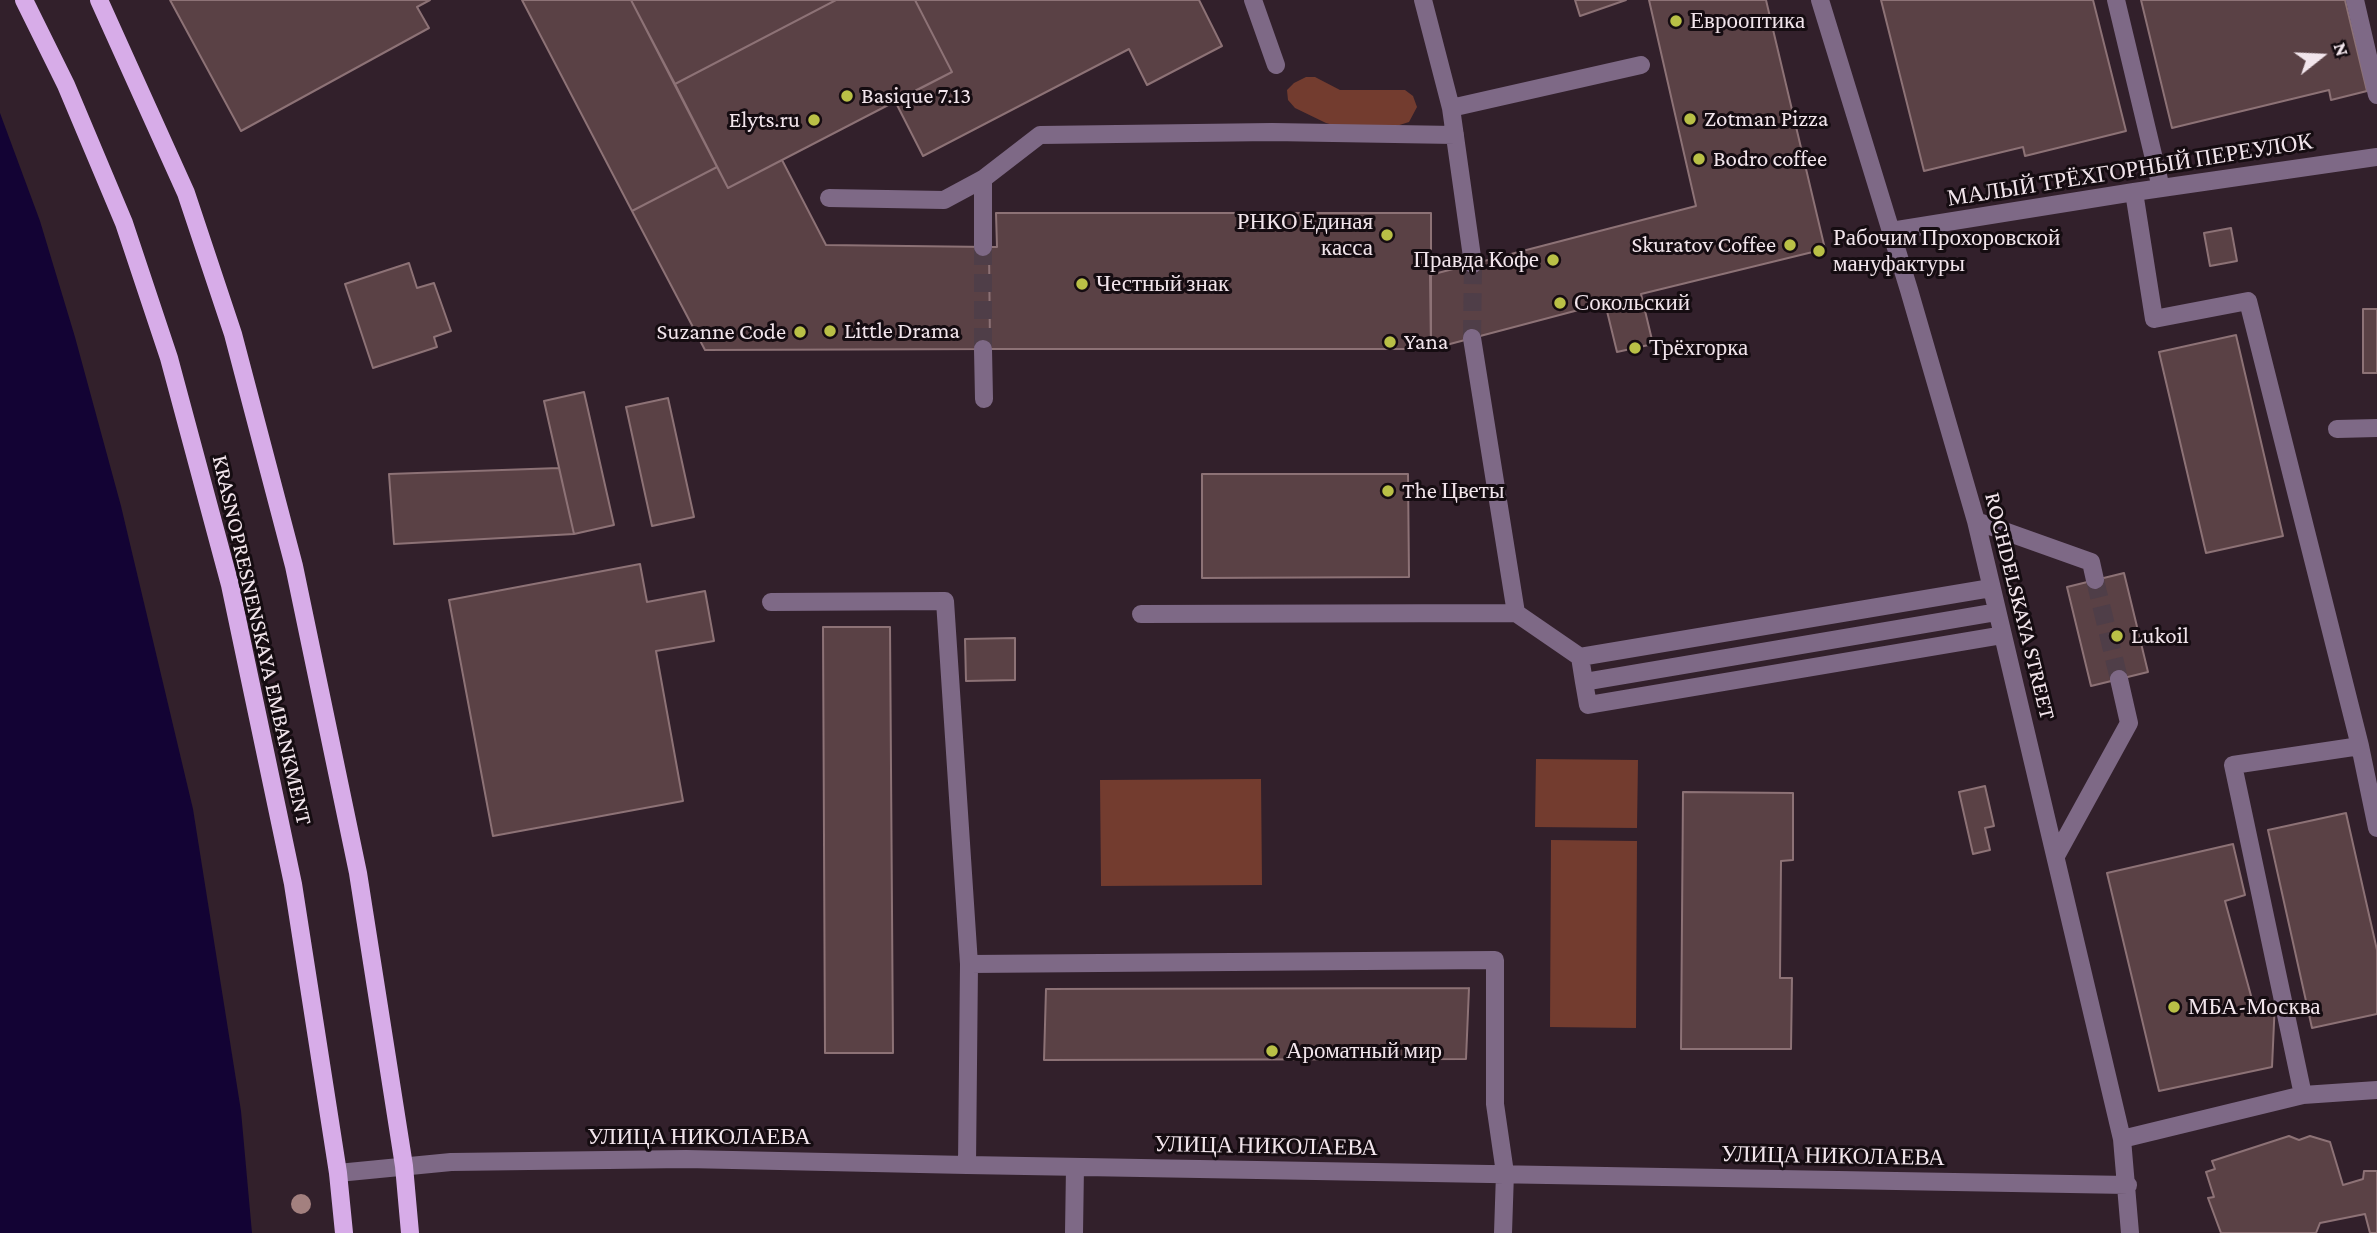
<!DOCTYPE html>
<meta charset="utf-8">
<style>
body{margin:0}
#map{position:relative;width:2377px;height:1233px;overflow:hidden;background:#32202b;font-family:"Crimson Pro",serif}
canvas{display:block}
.north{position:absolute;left:2286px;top:21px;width:70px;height:70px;-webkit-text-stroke:5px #150c11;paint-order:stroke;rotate:72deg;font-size:19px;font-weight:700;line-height:28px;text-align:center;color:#f2e5ec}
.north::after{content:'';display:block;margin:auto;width:24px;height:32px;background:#f2e5ec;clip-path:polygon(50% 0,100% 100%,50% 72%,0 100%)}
</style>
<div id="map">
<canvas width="2377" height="1233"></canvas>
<div class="north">N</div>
</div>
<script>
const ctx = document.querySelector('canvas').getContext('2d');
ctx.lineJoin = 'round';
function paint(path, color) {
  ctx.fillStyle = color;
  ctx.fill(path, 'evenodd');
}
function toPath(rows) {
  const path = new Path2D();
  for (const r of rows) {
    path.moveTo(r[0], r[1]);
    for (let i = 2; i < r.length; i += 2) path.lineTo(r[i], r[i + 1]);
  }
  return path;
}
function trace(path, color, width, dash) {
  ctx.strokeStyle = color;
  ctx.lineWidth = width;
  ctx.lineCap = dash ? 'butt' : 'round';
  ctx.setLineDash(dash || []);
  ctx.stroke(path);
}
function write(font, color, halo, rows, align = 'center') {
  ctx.font = font + ' "Crimson Pro",serif';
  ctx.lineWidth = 6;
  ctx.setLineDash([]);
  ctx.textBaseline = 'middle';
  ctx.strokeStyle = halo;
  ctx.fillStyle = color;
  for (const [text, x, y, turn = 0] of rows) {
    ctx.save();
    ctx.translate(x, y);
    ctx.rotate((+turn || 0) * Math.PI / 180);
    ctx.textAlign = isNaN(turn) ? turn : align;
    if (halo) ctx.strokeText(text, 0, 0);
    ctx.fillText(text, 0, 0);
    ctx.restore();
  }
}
const green = toPath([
 [1306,77,1315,77,1340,90,1405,90,1413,96,1417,107,1409,122,1387,129,1340,127,1326,123,1295,108,1288,100,1287,90,1294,83],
 [1536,759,1638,760,1637,828,1535,827],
 [1261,779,1262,885,1101,886,1100,780],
 [1551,840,1637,841,1636,1028,1550,1027]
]);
const water = toPath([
 [0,113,40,221,75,337,121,506,193,809,241,1111,252,1233,0,1233]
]);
const building = toPath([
 [170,0,430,0,417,7,429,28,241,131,170,0],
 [522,0,631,0,717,167,632,211,522,0],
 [631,0,836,0,675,84,631,0],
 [836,0,915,0,952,72,728,188,675,84,836,0],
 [915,0,1199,0,1222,46,1147,85,1129,49,923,156,895,101,952,72,915,0],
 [1575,0,1626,0,1580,16,1575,0],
 [1649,0,1766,0,1825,249,1641,294,1653,344,1617,352,1605,303,1431,349,1430,275,1696,206,1649,0],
 [1881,0,2093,0,2126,131,2025,156,2023,147,1924,171,1881,0],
 [2141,0,2345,0,2367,91,2331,100,2329,90,2172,128,2141,0],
 [782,160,826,245,989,247,990,349,705,350,632,211,717,167,728,188,782,160],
 [996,213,1431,213,1431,349,990,349,989,247,997,247,996,213],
 [2231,228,2237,261,2210,266,2204,233,2231,228],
 [409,263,417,288,434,283,451,331,434,337,437,347,373,368,345,284,409,263],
 [2363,309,2377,309,2377,373,2363,373,2363,309],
 [2236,335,2283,536,2206,553,2159,352,2236,335],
 [584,392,614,525,574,534,544,401,584,392],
 [668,398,694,517,652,526,626,407,668,398],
 [559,468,574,534,394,544,389,474,559,468],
 [1202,474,1408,474,1409,577,1202,578,1202,474],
 [640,564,647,602,705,591,714,641,656,651,683,801,493,836,449,600,640,564],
 [2124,573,2148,672,2091,686,2067,587,2124,573],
 [823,627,890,627,893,1053,825,1053,823,627],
 [1015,638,1015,680,966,681,965,639,1015,638],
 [1985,786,1994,826,1985,828,1990,850,1973,854,1959,792,1985,786],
 [1683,792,1793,793,1793,860,1781,861,1780,978,1792,978,1791,1049,1681,1049,1683,792],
 [2346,813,2377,950,2377,1014,2312,1028,2268,830,2346,813],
 [2233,844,2245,895,2225,901,2253,1003,2275,1001,2272,1067,2159,1091,2107,873,2233,844],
 [1469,988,1466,1059,1044,1060,1046,989,1469,988],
 [2289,1136,2299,1140,2310,1136,2330,1142,2343,1185,2363,1179,2364,1171,2377,1171,2377,1233,2370,1233,2365,1214,2320,1223,2316,1233,2221,1233,2208,1198,2214,1197,2206,1172,2215,1169,2212,1161,2289,1136]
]);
const minorTunnel = toPath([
 [983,247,983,349],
 [1472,338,1473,264],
 [2095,580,2119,679]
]);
const minor = toPath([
 [1253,0,1276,65],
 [1423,0,1451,108,1473,264],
 [1820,0,1909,290,1976,521,2122,1139,2130,1233],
 [2116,0,2161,188],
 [2355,0,2377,95],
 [1451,108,1641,65],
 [2134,192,2154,319,2248,301,2360,746,2377,828],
 [829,198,944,200,983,179,1040,135,1272,132,1455,135],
 [1891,231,2134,192,2377,157],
 [983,247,983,179],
 [1472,338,1516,613,1580,657,1584,682,1997,612],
 [983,349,984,399],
 [2337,429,2377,428],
 [1976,521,2091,562,2095,580],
 [771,602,945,601,969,964],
 [1141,614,1516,613],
 [1580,657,1991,588],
 [1584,682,1588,705,2003,635],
 [2056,856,2129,723,2119,679],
 [2303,1095,2233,765,2360,746],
 [2122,1139,2303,1095,2377,1090],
 [967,1165,969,964,1495,960,1495,1104,1505,1173,1503,1233],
 [338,1173,451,1162,686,1159,967,1165,2128,1185],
 [1074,1233,1075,1167]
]);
const major = toPath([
 [24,0,66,85,124,223,169,358,230,585,293,884,338,1173,344,1233],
 [99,0,186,193,233,334,294,566,358,873,404,1166,410,1233]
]);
const trees = [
 [301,1204]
];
const markers = [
 [1676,21,7,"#b9c046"],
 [847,96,7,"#b9c046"],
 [1690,119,7,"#b9c046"],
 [814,120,7,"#b9c046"],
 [1699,159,7,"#b9c046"],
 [1387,235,7,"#b9c046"],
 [1790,245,7,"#b9c046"],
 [1819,251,7,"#b9c046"],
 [1553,260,7,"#b9c046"],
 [1082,284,7,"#b9c046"],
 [1560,303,7,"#b9c046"],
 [830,331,7,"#b9c046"],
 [800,332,7,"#b9c046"],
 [1390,342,7,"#b9c046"],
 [1635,348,7,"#b9c046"],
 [1388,491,7,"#b9c046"],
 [2117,636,7,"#b9c046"],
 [2174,1007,7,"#b9c046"],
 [1272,1051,7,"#b9c046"]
];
const poiNames = [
 ["Еврооптика",1690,21],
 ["Basique 7.13",861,96],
 ["Zotman Pizza",1704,119],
 ["Elyts.ru",800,120,"right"],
 ["Bodro coffee",1713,159],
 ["РНКО Единая",1373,222,"right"],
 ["касса",1373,248,"right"],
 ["Рабочим Прохоровской",1833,238],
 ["мануфактуры",1833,264],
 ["Skuratov Coffee",1776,245,"right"],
 ["Правда Кофе",1539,260,"right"],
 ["Честный знак",1096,284],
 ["Сокольский",1574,303],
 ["Little Drama",844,331],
 ["Suzanne Code",786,332,"right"],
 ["Yana",1404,342],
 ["Трёхгорка",1649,348],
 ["The Цветы",1402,491],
 ["Lukoil",2131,636],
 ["МБА-Москва",2188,1007],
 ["Ароматный мир",1286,1051]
];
const streetNames = [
 ["МАЛЫЙ ТРЁХГОРНЫЙ ПЕРЕУЛОК",2130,170,-9],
 ["ROCHDELSKAYA STREET",2020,606,76],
 ["KRASNOPRESNENSKAYA EMBANKMENT",262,640,77],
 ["УЛИЦА НИКОЛАЕВА",699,1137],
 ["УЛИЦА НИКОЛАЕВА",1266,1146,1],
 ["УЛИЦА НИКОЛАЕВА",1833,1156,1]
];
paint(green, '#733c2f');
paint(water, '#130334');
paint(building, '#5a4145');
trace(building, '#8d7276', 2);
trace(minorTunnel, '#4f3e48', 18, [18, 9]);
trace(minor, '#7e6986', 18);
trace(major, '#d7ace8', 18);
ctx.fillStyle = '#a3807f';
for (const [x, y] of trees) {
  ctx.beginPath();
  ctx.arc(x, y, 10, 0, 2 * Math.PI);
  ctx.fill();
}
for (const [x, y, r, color] of markers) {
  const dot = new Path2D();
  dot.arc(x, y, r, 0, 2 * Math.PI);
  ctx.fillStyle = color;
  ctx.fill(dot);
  trace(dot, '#150c11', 2.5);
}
write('23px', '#f2e5ec', '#150c11', poiNames, 'left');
write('23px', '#f2e5ec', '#150c11', streetNames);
</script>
